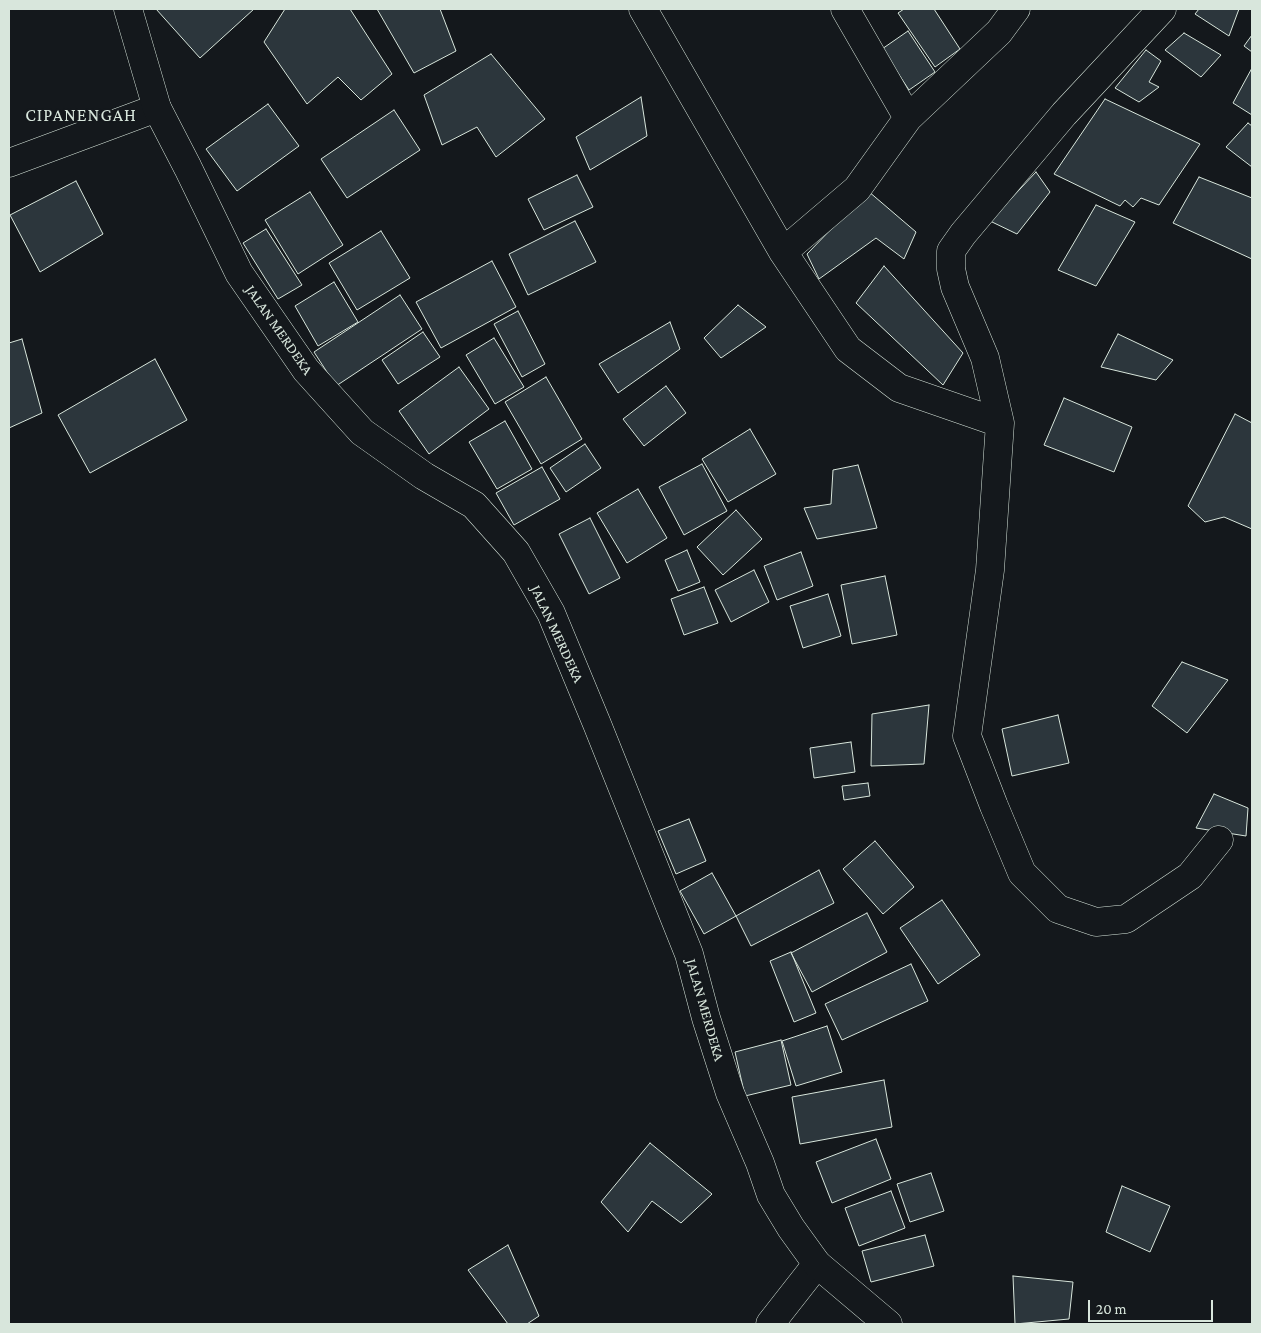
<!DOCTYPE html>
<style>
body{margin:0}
#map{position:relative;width:1261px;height:1333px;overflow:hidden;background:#14181c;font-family:"Crimson Pro",serif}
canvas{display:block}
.frame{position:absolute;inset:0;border:10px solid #d8e6dc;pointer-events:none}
.scale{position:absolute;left:1088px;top:1300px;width:125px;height:22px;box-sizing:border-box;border:2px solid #d8e6dc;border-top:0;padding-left:6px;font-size:15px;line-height:18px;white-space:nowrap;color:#d8e6dc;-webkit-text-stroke:4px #14181c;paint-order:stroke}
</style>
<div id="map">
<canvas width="1261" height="1333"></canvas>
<div class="frame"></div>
<div class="scale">20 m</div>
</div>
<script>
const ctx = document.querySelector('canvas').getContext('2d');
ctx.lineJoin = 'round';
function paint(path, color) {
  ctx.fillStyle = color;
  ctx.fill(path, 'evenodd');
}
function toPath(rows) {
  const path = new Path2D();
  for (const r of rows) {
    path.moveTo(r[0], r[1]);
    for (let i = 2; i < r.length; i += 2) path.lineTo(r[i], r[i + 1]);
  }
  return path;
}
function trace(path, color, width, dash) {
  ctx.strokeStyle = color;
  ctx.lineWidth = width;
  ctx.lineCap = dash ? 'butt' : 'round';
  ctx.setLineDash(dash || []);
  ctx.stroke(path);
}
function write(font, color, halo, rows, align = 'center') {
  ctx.font = font + ' "Crimson Pro",serif';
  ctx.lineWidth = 4;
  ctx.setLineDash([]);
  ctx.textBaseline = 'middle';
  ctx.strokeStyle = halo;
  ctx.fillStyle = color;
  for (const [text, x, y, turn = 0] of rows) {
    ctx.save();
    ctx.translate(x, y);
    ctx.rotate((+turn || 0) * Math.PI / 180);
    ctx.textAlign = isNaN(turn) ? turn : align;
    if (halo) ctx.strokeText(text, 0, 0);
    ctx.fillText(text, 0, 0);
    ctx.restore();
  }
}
const building = toPath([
 [156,9,254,9,200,58,156,9],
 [285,9,350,9,392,74,361,100,338,77,307,104,264,42,285,9],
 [377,9,440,9,456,51,414,73,377,9],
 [904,9,934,9,960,49,935,67,898,13,904,9],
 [1199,9,1239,9,1229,36,1195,14,1199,9],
 [908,31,935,72,909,90,882,49,908,31],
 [1184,33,1221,55,1201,77,1165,50,1184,33],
 [1252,35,1252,52,1244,46,1252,35],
 [1146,50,1161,61,1149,82,1159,87,1139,102,1115,88,1146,50],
 [491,54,545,119,496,157,477,127,442,145,424,95,491,54],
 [1252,68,1252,115,1233,103,1252,68],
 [641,97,647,136,590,170,576,137,641,97],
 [1105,99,1200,144,1159,205,1141,198,1133,207,1125,200,1120,206,1054,174,1105,99],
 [268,104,299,146,237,191,206,149,268,104],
 [394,110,420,150,347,198,321,159,394,110],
 [1248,123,1252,126,1252,167,1226,147,1248,123],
 [1036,172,1050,192,1017,234,990,221,1036,172],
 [577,175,593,207,544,230,528,199,577,175],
 [1199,177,1252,198,1252,259,1173,223,1199,177],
 [76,181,103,234,40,272,10,215,76,181],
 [868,191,916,232,904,259,876,238,819,279,807,254,868,191],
 [310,192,343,245,298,274,265,220,310,192],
 [1096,205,1135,222,1096,286,1058,270,1096,205],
 [575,221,596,262,528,295,509,254,575,221],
 [266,229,302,285,278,299,243,243,266,229],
 [381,231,410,278,357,310,329,263,381,231],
 [492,261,516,307,441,348,416,302,492,261],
 [884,266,963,353,943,385,856,303,884,266],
 [334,282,358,322,318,346,295,306,334,282],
 [400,295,422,329,336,386,314,352,400,295],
 [738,305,766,327,721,358,704,338,738,305],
 [518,311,545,364,522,377,494,324,518,311],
 [670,322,680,349,618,393,599,364,670,322],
 [423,332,440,357,398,384,382,360,423,332],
 [1118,334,1173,360,1156,380,1101,367,1118,334],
 [494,338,524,387,495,404,466,355,494,338],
 [22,339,42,413,9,428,9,343,22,339],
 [155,359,187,420,90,473,58,415,155,359],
 [459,367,489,409,429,454,399,411,459,367],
 [546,377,582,439,541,464,505,402,546,377],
 [666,386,686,413,644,446,623,419,666,386],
 [1064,398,1132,427,1114,472,1044,445,1064,398],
 [1235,414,1252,423,1252,529,1224,517,1205,522,1188,506,1235,414],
 [505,421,532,469,497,489,469,442,505,421],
 [750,429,776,474,728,502,702,459,750,429],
 [585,444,601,468,566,492,550,468,585,444],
 [702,464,727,511,684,535,659,487,702,464],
 [858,465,877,528,817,539,804,508,831,504,833,470,858,465],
 [542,467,560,499,514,525,496,493,542,467],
 [638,489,667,538,627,563,597,513,638,489],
 [736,510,762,539,723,575,697,547,736,510],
 [590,518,620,578,589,594,559,534,590,518],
 [687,550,700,582,678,591,665,560,687,550],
 [801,552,813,586,777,600,764,566,801,552],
 [754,570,769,602,731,622,715,590,754,570],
 [885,576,897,635,852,644,841,585,885,576],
 [704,587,718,623,684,635,671,599,704,587],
 [828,594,841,636,803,648,790,606,828,594],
 [1182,662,1228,680,1187,733,1152,706,1182,662],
 [929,705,924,764,871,766,872,714,929,705],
 [1058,715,1069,763,1012,776,1002,729,1058,715],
 [851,742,855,772,814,778,810,748,851,742],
 [868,783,870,796,844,800,842,786,868,783],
 [1214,794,1248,808,1246,836,1196,828,1214,794],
 [689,819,706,861,676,874,658,831,689,819],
 [875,841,914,887,883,914,843,869,875,841],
 [819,870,834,903,751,946,736,916,819,870],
 [712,873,736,916,704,934,680,891,712,873],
 [942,900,980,955,938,984,900,928,942,900],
 [867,913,887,952,812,992,791,953,867,913],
 [791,952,816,1013,794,1022,770,961,791,952],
 [911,964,928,1001,842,1040,825,1004,911,964],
 [827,1026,842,1072,796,1086,782,1041,827,1026],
 [781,1040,791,1085,745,1096,735,1052,781,1040],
 [884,1080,892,1127,800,1144,792,1097,884,1080],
 [876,1139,891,1179,832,1203,816,1162,876,1139],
 [650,1143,712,1194,681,1223,652,1201,628,1232,601,1202,650,1143],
 [931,1173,944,1211,910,1222,897,1184,931,1173],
 [1122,1186,1170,1206,1150,1252,1106,1232,1122,1186],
 [891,1191,905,1228,859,1246,845,1208,891,1191],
 [925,1235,934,1266,871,1282,862,1251,925,1235],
 [508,1245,539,1316,527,1324,508,1324,468,1270,508,1245],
 [1013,1276,1073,1282,1069,1319,1015,1324,1013,1276]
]);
const street = toPath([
 [643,9,783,252,848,349,899,388,1000,423,990,570,967,736,994,806,1022,873,1058,909,1096,922,1126,919,1190,876,1219,840],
 [845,9,908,118],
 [9,163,157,108],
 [783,252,857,189,908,118,999,32,1016,9],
 [1000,423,985,358,955,287,951,269,951,251,963,234,1064,114,1162,9],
 [770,1324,817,1264]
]);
const secondary = toPath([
 [128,9,157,108,188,168,239,273,306,370,362,432,424,476,474,505,516,552,551,613,597,724,689,954,706,1018,730,1093,760,1163,771,1195,791,1228,817,1264,888,1324]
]);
const streetNames = [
 ["JALAN MERDEKA",279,330,55],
 ["JALAN MERDEKA",557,634,65],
 ["JALAN MERDEKA",705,1010,74]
];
const quarterNames = [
 ["CIPANENGAH",81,115]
];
paint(building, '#2c363c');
trace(building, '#d8e6dc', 1);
trace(street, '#d8e6dc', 29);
trace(secondary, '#d8e6dc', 29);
trace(street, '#14181c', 28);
trace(secondary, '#14181c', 28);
write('15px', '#d8e6dc', '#14181c', streetNames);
ctx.letterSpacing = '1px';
write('18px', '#d8e6dc', '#14181c', quarterNames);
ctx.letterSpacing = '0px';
</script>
